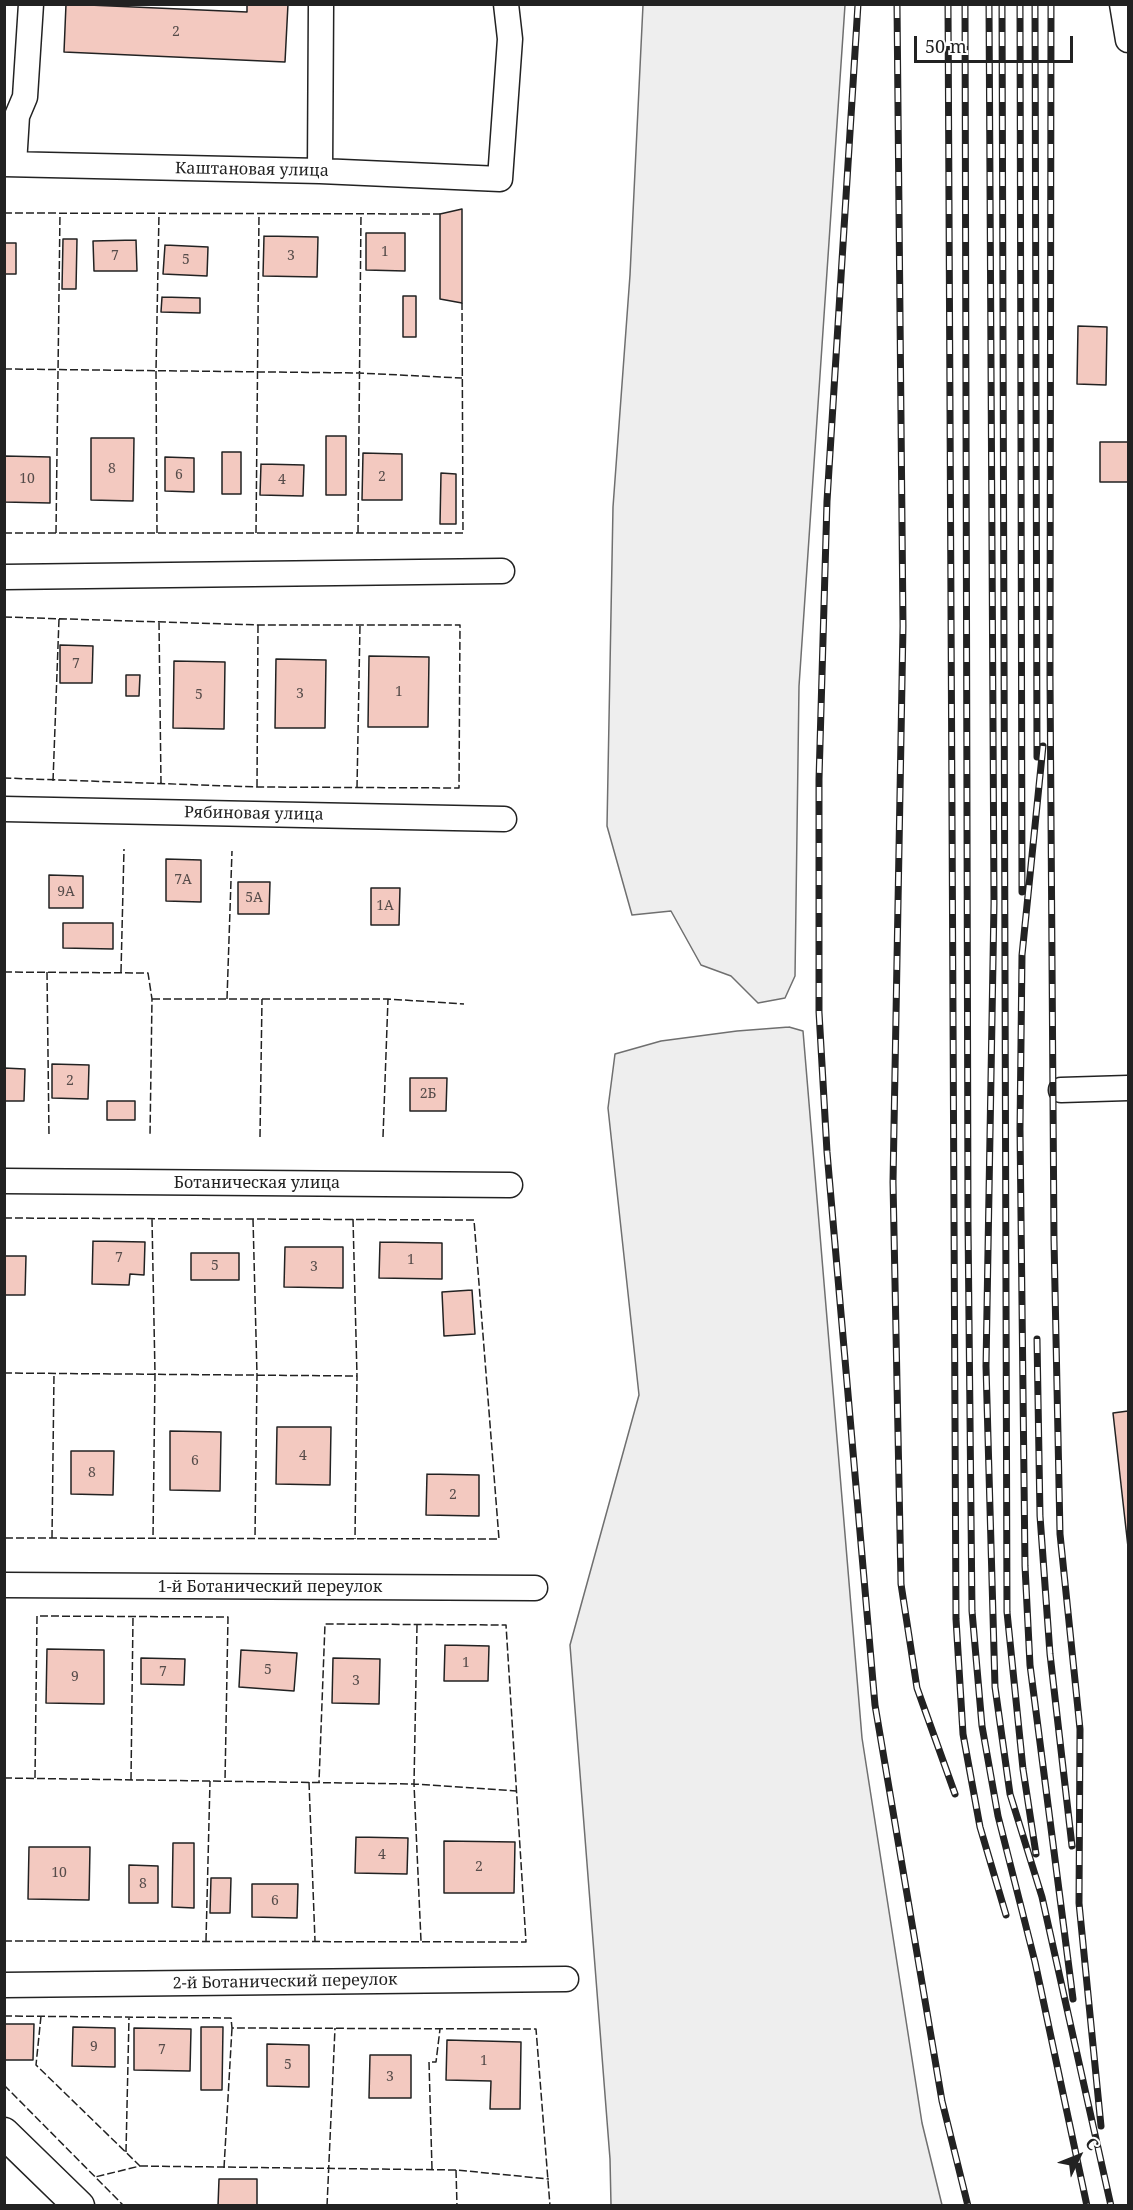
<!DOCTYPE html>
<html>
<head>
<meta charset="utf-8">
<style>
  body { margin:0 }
  #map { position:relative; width:1133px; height:2210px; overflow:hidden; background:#fff; font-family:"Noto Serif",serif }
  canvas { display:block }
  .frame { position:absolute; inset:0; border:6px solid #222; pointer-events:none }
  .north { position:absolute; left:1049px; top:2126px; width:60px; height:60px; -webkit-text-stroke:4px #fff; paint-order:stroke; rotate:47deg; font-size:16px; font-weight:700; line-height:24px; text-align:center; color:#222 }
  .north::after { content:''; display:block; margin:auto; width:21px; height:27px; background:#222; clip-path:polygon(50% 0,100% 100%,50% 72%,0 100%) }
  .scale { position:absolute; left:914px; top:36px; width:159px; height:27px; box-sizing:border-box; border:3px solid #222; border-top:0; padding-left:8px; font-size:18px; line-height:21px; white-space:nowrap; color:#222; -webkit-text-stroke:4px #fff; paint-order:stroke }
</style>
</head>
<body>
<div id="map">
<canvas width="1133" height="2210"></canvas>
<div class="frame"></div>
<div class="north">С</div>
<div class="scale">50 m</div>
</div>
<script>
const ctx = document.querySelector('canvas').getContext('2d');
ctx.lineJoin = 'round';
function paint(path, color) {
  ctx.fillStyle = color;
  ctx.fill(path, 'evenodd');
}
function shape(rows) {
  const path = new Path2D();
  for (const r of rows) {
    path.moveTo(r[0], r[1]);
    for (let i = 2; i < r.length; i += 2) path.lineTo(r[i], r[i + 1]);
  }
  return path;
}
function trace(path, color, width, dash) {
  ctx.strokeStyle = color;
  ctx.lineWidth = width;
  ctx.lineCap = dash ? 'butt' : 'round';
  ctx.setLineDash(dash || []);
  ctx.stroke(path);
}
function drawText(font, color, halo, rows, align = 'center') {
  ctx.font = font + ' "Noto Serif",serif';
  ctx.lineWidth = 4.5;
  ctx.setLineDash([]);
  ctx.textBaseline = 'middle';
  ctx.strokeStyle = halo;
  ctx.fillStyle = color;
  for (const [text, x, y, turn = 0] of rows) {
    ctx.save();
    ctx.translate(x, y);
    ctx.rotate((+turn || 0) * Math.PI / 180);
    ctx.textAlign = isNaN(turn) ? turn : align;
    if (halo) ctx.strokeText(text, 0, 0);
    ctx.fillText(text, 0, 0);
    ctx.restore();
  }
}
const green = shape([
  [643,5,845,5,799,686,795,976,785,998,758,1003,731,976,701,965,671,911,632,915,607,826,613,507,630,275,643,5],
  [789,1027,803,1031,862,1738,922,2123,942,2205,611,2205,610,2159,570,1645,639,1395,608,1108,615,1054,661,1041,737,1031,789,1027]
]);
paint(green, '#eee');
trace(green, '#6f6f6f', 1.5);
const building = shape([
  [66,4,247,12,247,4,288,4,285,62,64,52,66,4],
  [462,209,462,303,440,299,440,214,462,209],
  [366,233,405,233,405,271,366,270,366,233],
  [264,236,318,237,317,277,263,276,264,236],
  [63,239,77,239,76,289,62,289,63,239],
  [136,240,137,271,94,271,93,241,136,240],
  [4,243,16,243,16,274,4,274,4,243],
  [165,245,208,247,207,276,163,274,165,245],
  [403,296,416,296,416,337,403,337,403,296],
  [162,297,200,298,200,313,161,312,162,297],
  [1078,326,1107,327,1106,385,1077,384,1078,326],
  [326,436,346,436,346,495,326,495,326,436],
  [91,438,134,438,133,501,91,500,91,438],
  [1100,442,1128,442,1128,482,1100,482,1100,442],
  [222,452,241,452,241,494,222,494,222,452],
  [363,453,402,454,402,500,362,500,363,453],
  [4,456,50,457,50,503,4,502,4,456],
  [165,457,194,458,194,492,165,491,165,457],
  [261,464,304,465,303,496,260,495,261,464],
  [441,473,456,474,456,524,440,524,441,473],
  [60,645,93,646,92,683,60,683,60,645],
  [369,656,429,657,428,727,368,727,369,656],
  [276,659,326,660,325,728,275,728,276,659],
  [174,661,225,662,224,729,173,728,174,661],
  [126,675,140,675,139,696,126,696,126,675],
  [166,859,201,860,201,902,166,901,166,859],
  [49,875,83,876,83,908,49,908,49,875],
  [238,882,270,882,269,914,238,914,238,882],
  [371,888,400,888,399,925,371,925,371,888],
  [63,923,113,923,113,949,63,948,63,923],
  [52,1064,89,1065,88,1099,52,1098,52,1064],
  [4,1068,25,1069,24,1101,4,1101,4,1068],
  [410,1078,447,1078,446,1111,410,1111,410,1078],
  [107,1101,135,1101,135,1120,107,1120,107,1101],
  [93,1241,145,1242,144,1275,130,1274,129,1285,92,1284,93,1241],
  [380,1242,442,1243,442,1279,379,1278,380,1242],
  [285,1247,343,1247,343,1288,284,1287,285,1247],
  [191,1253,239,1253,239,1280,191,1280,191,1253],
  [4,1256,26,1256,25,1295,4,1295,4,1256],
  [472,1290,475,1334,444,1336,442,1292,472,1290],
  [1128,1411,1128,1547,1113,1413,1128,1411],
  [277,1427,331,1427,330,1485,276,1484,277,1427],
  [170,1431,221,1432,220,1491,170,1490,170,1431],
  [71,1451,114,1451,113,1495,71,1494,71,1451],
  [427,1474,479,1475,479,1516,426,1515,427,1474],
  [445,1645,489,1646,488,1681,444,1681,445,1645],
  [47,1649,104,1650,104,1704,46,1703,47,1649],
  [241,1650,297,1653,294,1691,239,1687,241,1650],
  [141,1658,185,1659,184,1685,141,1684,141,1658],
  [333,1658,380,1659,379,1704,332,1703,333,1658],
  [356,1837,408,1838,407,1874,355,1873,356,1837],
  [444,1841,515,1842,514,1893,444,1893,444,1841],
  [173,1843,194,1843,194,1908,172,1907,173,1843],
  [29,1847,90,1847,89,1900,28,1899,29,1847],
  [129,1865,158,1866,158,1903,129,1903,129,1865],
  [211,1878,231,1878,230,1913,210,1913,211,1878],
  [252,1884,298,1884,297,1918,252,1917,252,1884],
  [4,2024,34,2024,33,2060,4,2060,4,2024],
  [73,2027,115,2028,115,2067,72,2066,73,2027],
  [201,2027,223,2027,222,2090,201,2090,201,2027],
  [134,2028,191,2029,190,2071,134,2070,134,2028],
  [447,2040,521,2042,520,2109,490,2109,491,2081,446,2080,447,2040],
  [267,2044,309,2045,309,2087,267,2086,267,2044],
  [370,2055,411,2055,411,2098,369,2098,370,2055],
  [219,2179,257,2179,257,2206,218,2206,219,2179]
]);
paint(building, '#f3c9c0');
trace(building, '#222', 1.5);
const minor = shape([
  [1122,4,1128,40],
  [4,164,320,171,500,179,510,39,506,4],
  [14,164,17,116,25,97,31,4],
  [320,171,321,4],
  [4,577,502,571],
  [4,809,504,819],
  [1061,1090,1128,1088],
  [4,1181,510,1185],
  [4,1585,535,1588],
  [4,1985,566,1979]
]);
const major = shape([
  [4,2133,79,2206]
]);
trace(minor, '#222', 27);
trace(major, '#222', 33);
trace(minor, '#fff', 24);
trace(major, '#fff', 30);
const rail = shape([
  [858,4,827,501,819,779,819,1012,827,1152,875,1705,942,2101,968,2206],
  [897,4,903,626,893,1182,901,1584,917,1688,955,1794],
  [948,4,956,1619,963,1734,980,1827,1006,1915],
  [965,4,968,1223,972,1611,982,1726,998,1816,1035,1962,1087,2206],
  [989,4,994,903,986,1366,995,1687,1010,1794,1042,1897,1111,2206],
  [1002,4,1007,1612,1023,1769,1036,1854],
  [1020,4,1022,892],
  [1035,4,1037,757],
  [1051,4,1050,676,1054,1240,1060,1534,1080,1729,1079,1903,1101,2126],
  [1043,746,1022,955,1020,1129,1025,1566,1030,1665,1073,1999],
  [1037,1339,1040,1516,1050,1654,1072,1846]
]);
trace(rail, '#222', 7);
trace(rail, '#fff', 4.5, [14]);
trace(shape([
  [4,213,440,214],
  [4,369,358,373,462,378],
  [4,533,463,533,462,303],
  [56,533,60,213],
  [157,533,156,371,159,213],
  [256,533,259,213],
  [358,533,361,214],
  [4,617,258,625,460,625,459,788,257,787,4,778],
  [159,622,161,784],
  [53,781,59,619],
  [257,787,258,625],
  [357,788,360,625],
  [4,972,148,973,152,999,150,1136],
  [47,972,49,1136],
  [121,972,124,849],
  [152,999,388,999,464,1004],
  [227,999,232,851],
  [260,1137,262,999],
  [383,1137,388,999],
  [4,1218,474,1220,499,1539,4,1538],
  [152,1219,155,1374,153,1538],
  [253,1219,257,1375,255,1538],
  [353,1219,357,1376,355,1539],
  [4,1373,357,1376],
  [52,1538,54,1374],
  [417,1625,414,1784,421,1941],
  [4,1778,414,1784,516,1791],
  [35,1778,37,1616,228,1617,225,1781],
  [131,1780,133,1617],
  [309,1782,315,1941],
  [4,1941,526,1942,506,1625,325,1624,319,1782],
  [206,1941,210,1781],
  [4,2016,231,2018,232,2028,536,2029,550,2206],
  [41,2016,36,2065,140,2166,95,2177],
  [4,2085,124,2206],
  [126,2152,129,2017],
  [140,2166,456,2170,549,2179],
  [224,2168,232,2028],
  [432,2169,429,2062,436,2062,440,2029],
  [456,2170,457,2206],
  [327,2206,335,2028]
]), '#222', 1.5, [8, 3]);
drawText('14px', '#564c4a', null, [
  ["2",176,32],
  ["1",385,252],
  ["7",115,256],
  ["3",291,256],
  ["5",186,260],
  ["8",112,469],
  ["6",179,475],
  ["2",382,477],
  ["10",27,479],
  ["4",282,480],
  ["7",76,664],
  ["1",399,692],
  ["3",300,694],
  ["5",199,695],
  ["7А",183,880],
  ["9А",66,892],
  ["5А",254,898],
  ["1А",385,906],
  ["2",70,1081],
  ["2Б",428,1094],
  ["7",119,1258],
  ["1",411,1260],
  ["5",215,1266],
  ["3",314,1267],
  ["4",303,1456],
  ["6",195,1461],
  ["8",92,1473],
  ["2",453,1495],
  ["1",466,1663],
  ["5",268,1670],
  ["7",163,1672],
  ["9",75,1677],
  ["3",356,1681],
  ["4",382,1855],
  ["2",479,1867],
  ["10",59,1873],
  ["8",143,1884],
  ["6",275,1901],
  ["9",94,2047],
  ["7",162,2050],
  ["1",484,2061],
  ["5",288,2065],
  ["3",390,2077]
]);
drawText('16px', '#222', '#fff', [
  ["Каштановая улица",252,170,1],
  ["Рябиновая улица",254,814,1],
  ["Ботаническая улица",257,1183],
  ["1-й Ботанический переулок",270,1587],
  ["2-й Ботанический переулок",285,1982,-1]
]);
</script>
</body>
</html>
